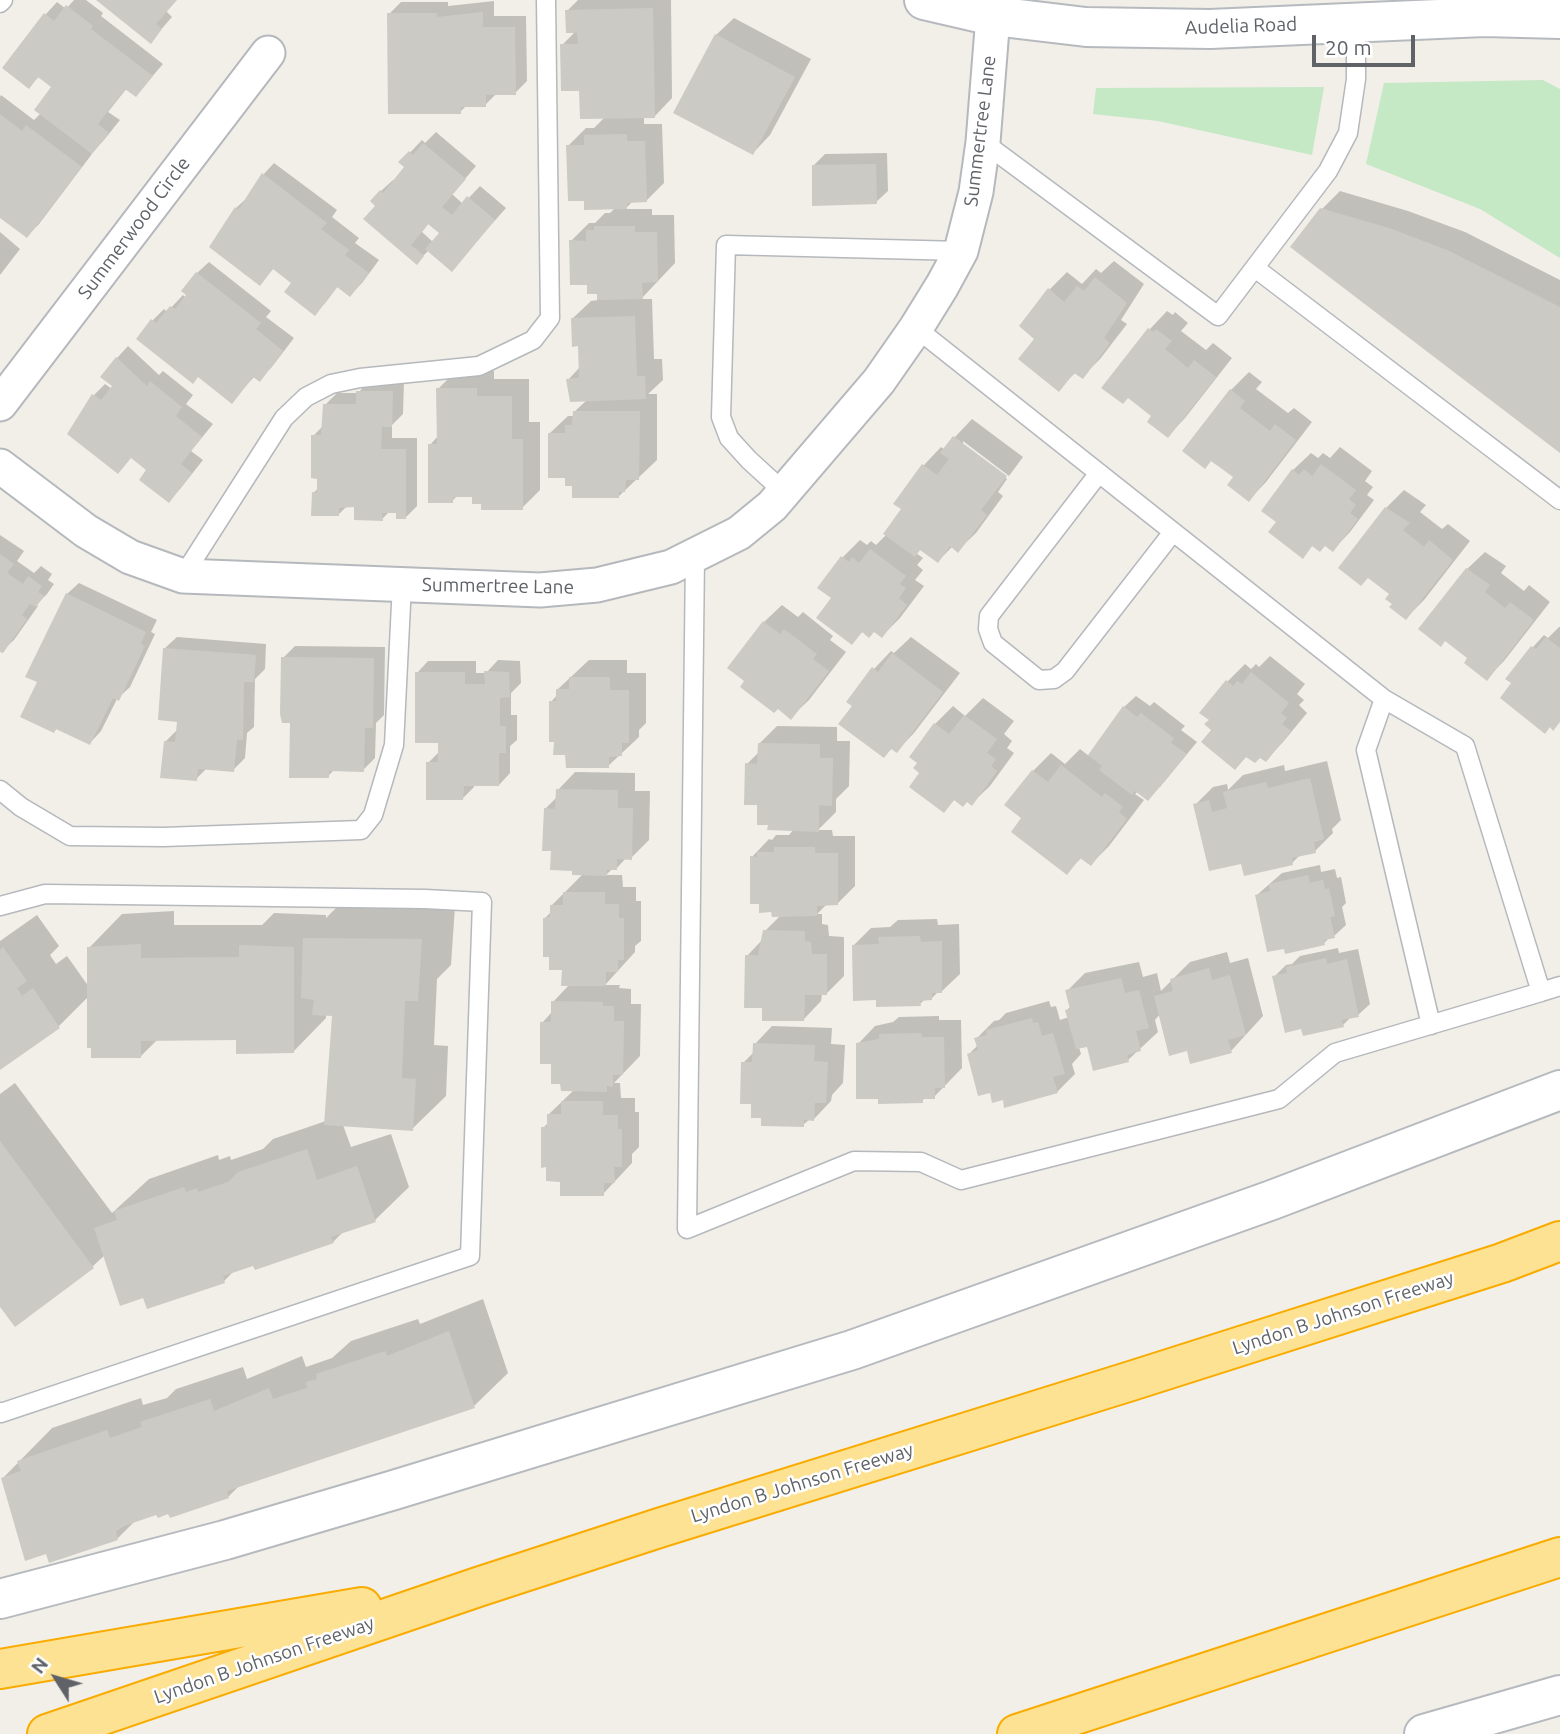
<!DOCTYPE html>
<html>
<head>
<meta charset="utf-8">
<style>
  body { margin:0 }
  #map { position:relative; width:1560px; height:1734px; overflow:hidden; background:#f1efe8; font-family:Ubuntu,sans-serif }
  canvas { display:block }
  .north { position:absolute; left:21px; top:1643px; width:70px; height:70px; -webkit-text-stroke:5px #fff; paint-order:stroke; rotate:307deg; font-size:19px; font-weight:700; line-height:28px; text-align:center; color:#5f6368 }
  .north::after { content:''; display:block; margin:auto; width:24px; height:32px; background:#5f6368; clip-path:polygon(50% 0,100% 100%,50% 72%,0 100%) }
  .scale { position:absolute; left:1312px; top:35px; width:103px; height:32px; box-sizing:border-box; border:4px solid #5f6368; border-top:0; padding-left:9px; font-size:21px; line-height:24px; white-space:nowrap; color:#5f6368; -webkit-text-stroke:5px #fff; paint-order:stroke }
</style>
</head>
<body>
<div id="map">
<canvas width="1560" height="1734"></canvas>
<div class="north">N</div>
<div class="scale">20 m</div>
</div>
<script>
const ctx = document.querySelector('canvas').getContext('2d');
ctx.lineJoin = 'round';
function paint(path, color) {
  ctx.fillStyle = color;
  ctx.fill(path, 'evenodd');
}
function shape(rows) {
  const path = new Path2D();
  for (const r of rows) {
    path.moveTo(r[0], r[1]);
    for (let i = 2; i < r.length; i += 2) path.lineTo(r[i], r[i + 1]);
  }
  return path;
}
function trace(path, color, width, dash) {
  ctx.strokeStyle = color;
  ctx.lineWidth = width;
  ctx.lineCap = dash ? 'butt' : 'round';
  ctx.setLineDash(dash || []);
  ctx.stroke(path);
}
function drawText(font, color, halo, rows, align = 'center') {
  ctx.font = font + ' Ubuntu,sans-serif';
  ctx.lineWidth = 5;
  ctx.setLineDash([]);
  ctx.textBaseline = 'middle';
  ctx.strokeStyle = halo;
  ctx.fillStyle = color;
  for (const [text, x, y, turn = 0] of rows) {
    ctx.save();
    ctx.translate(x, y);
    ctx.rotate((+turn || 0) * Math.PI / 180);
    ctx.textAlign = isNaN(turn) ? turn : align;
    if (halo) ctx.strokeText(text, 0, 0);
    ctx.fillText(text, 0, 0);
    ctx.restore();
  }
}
paint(shape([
  [1543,80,1560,89,1560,258,1480,209,1366,164,1384,83],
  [1324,87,1312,155,1158,121,1093,114,1096,88]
]), '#c5e8c5');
paint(shape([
  [74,0,86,0,103,13,101,16,163,64,136,95,127,88,108,112,120,120,104,140,91,154,92,154,39,224,27,236,0,215,0,97,1,95,34,120,41,113,54,86,40,76,29,86,4,68,46,14,57,2,66,9],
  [99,0,176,0,166,11,172,17,151,41],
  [578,0,671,0,672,98,655,116,644,116,644,124,662,124,664,183,646,201,633,201,625,209,652,209,652,215,674,215,675,263,641,299,652,299,654,359,662,359,663,380,648,394,657,394,657,460,619,496,574,485,566,476,550,433,568,416,574,416,574,412,587,400,568,380,580,367,580,345,573,318,591,301,598,300,599,292,589,283,571,241,589,223,595,223,605,213,610,213,616,207,585,199,568,146,586,128,594,128,605,117,581,89,562,45,576,31,567,11],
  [494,1,494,16,526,16,527,81,515,93,497,93,485,105,467,105,460,112,389,14,401,2,448,2,448,6],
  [734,18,811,59,770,135,753,153,716,35],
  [436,132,476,166,452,194,463,204,480,186,506,208,452,269,429,250,417,262,377,206,381,191,393,180,395,181,407,167,401,162,422,140,425,143],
  [429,223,441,233,433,242,422,232],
  [887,153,888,191,876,202,813,166,825,154],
  [274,163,337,210,332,217,359,238,355,243,379,260,362,283,350,295,338,286,326,302,315,313,294,282,274,268,259,284,236,208,248,197,263,175],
  [1340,191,1408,211,1465,232,1560,280,1560,451,1322,209],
  [0,232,20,249,0,275],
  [1114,261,1144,284,1121,320,1127,324,1100,359,1082,377,1076,372,1059,389,1037,338,1049,290,1067,272,1082,284,1096,269,1101,273],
  [209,262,271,311,266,317,294,338,271,368,259,379,255,376,232,401,152,321,164,309,167,312,183,295,186,298,197,273],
  [1167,311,1173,315,1175,312,1188,323,1181,331,1206,350,1213,343,1232,358,1185,418,1168,436,1153,416,1128,396,1104,388,1150,329],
  [128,346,159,375,163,371,193,395,186,404,213,424,191,451,203,460,180,489,168,501,149,470,94,395,105,384,112,389,117,358],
  [456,371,494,371,494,379,529,379,529,422,540,422,540,490,522,508,483,502,474,495,458,495,452,501,430,445,438,436,438,389],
  [1249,372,1262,382,1256,389,1288,413,1294,408,1312,422,1266,482,1249,500,1235,477,1212,460,1231,390],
  [370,380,404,380,403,414,392,425,392,438,417,438,417,506,405,518,398,512,389,512,382,519,356,506,347,506,338,515,313,493,319,488,313,436,324,425,325,405,337,393,358,393],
  [972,419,1023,457,1009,476,963,441,963,445,1007,479,998,492,1003,496,976,533,958,550,953,546,938,561,921,548,916,553,923,558,917,565,923,570,915,580,924,586,900,618,882,636,874,630,863,631,852,643,833,598,843,557,860,540,867,545,871,541,876,545,887,534,903,509,895,503,924,465,941,447,945,450,955,437],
  [1340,447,1372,471,1365,481,1373,487,1367,495,1374,500,1350,532,1333,550,1325,544,1313,545,1302,556,1278,521,1293,470,1311,453,1318,458,1323,453,1330,458],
  [1404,490,1426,505,1420,512,1442,529,1448,524,1470,541,1424,600,1406,618,1394,603,1391,594,1386,508],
  [0,535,24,551,17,561,34,573,41,566,52,574,48,580,54,584,47,594,36,605,38,606,14,640,2,651,0,650],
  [1485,552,1506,566,1501,573,1524,591,1529,585,1550,602,1504,661,1487,678,1469,658,1446,639,1467,569],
  [79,583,157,620,151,632,155,634,130,687,117,699,101,731,90,743,58,728,54,731,39,681,67,594],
  [782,605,798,617,803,612,833,636,830,640,846,652,809,700,791,717,764,622],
  [1559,627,1560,627,1560,722,1507,678,1533,647,1544,635,1548,638],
  [177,637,266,644,265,669,255,679,254,727,247,733,245,758,233,770,207,768,196,779,165,742,178,729,178,720,165,648],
  [911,637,960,673,914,733,897,751,892,748,884,756,854,706,874,669,891,651,894,653],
  [295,646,385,647,384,715,376,723,375,758,363,770,335,769,328,776,292,721,283,658],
  [1270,656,1305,684,1297,694,1304,700,1299,705,1307,713,1283,742,1266,760,1260,756,1248,755,1235,768,1213,730,1211,719,1227,682,1245,664,1251,669,1256,664,1259,667],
  [498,660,520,661,521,683,511,693,511,715,517,715,517,740,510,746,510,773,499,785,474,785,474,787,463,798,428,763,440,751,440,742,417,673,428,661,476,661,476,673,486,673],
  [589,660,627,660,627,673,646,673,646,723,639,730,639,737,608,766,567,754,551,702,557,695,558,689],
  [1136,696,1150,706,1154,702,1185,726,1181,730,1197,742,1160,787,1138,791,1135,794,1144,800,1109,846,1091,864,1082,857,1067,873,1024,818,1007,805,1033,771,1051,753,1065,764,1080,749,1089,756,1124,707],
  [983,698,1014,721,1004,734,1012,741,1007,748,1014,753,990,786,972,803,968,800,955,799,944,811,922,772,935,724,953,706,965,716],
  [777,726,837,727,837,741,850,741,849,786,836,799,836,812,818,830,832,830,833,836,855,836,855,886,837,904,827,904,817,914,822,914,822,924,828,925,829,936,844,937,844,976,826,994,822,994,821,1001,804,1019,764,1006,747,956,763,939,765,931,781,915,752,857,769,839,772,840,776,835,789,835,794,829,770,824,759,803,747,764,759,752,759,744],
  [1327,761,1341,820,1332,829,1333,833,1315,851,1301,854,1292,863,1242,862,1195,805,1213,787,1227,784,1228,790,1243,775,1284,765,1285,771],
  [575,772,635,773,635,791,650,791,649,840,631,858,626,858,616,869,612,869,606,875,622,875,623,887,636,887,636,901,641,901,641,941,635,946,635,952,605,985,620,985,619,988,631,989,631,1004,641,1004,640,1056,614,1083,620,1083,621,1098,635,1098,635,1112,639,1112,639,1147,632,1154,632,1163,603,1194,562,1180,543,1128,548,1123,548,1115,574,1090,553,1062,542,1023,552,1012,553,1002,570,984,545,918,552,911,552,905,583,874,553,849,545,809,557,797,558,790],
  [1320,865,1321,872,1335,869,1337,878,1341,877,1346,903,1342,907,1346,925,1334,936,1330,937,1324,943,1257,895,1282,873],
  [338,906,455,906,451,965,437,979,434,1045,448,1046,446,1096,412,1129,343,1125,351,1147,391,1134,409,1187,375,1220,345,1230,333,1242,236,1269,224,1281,144,1296,105,1255,93,1266,15,1325,0,1304,0,1094,15,1083,112,1213,149,1179,218,1155,219,1160,230,1156,231,1160,263,1149,273,1139,326,1121,334,1014,326,1014,326,1018,293,1052,237,1039,158,1039,141,1056,88,997,59,1026,0,1068,0,941,37,915,59,946,50,955,56,964,67,956,89,987,89,948,122,914,174,911,174,925,262,925,274,913,326,915,326,918],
  [937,919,938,925,959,924,960,974,942,991,939,991,931,999,925,999,920,1004,877,998,853,946,871,928,890,927,898,920],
  [1338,948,1339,953,1358,949,1370,1004,1358,1015,1351,1017,1343,1025,1274,977,1286,965,1292,964,1300,956],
  [1227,952,1230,963,1248,958,1263,1016,1231,1051,1188,1049,1160,1014,1155,1020,1158,1032,1128,1060,1088,1045,1079,1047,1081,1054,1072,1064,1075,1074,1057,1092,1004,1098,991,1090,968,1055,978,1045,976,1039,994,1021,999,1020,1006,1013,1049,1001,1051,1007,1056,1006,1060,1020,1069,1017,1067,1010,1071,1006,1067,991,1085,973,1139,962,1143,977,1157,973,1161,991,1190,962],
  [939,1016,939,1020,961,1020,962,1068,934,1097,926,1097,922,1101,858,1044,875,1026,893,1022,899,1017],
  [772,1026,832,1028,831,1044,845,1045,843,1083,832,1095,831,1101,814,1119,810,1119,803,1125,763,1117,753,1102,743,1063,754,1052,755,1044],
  [483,1299,508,1373,474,1406,241,1484,229,1496,171,1515,170,1512,157,1513,135,1521,118,1538,3,1478,52,1428,141,1398,143,1405,167,1398,176,1389,243,1367,247,1379,302,1356,306,1367,332,1358,351,1341,418,1319,420,1324]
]), '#0003');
paint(shape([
  [96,0,177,0,156,24,162,29,151,44],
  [66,5,93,26,91,29,153,76,136,97,125,89,98,124,109,133,92,154,34,110,51,87,38,77,29,89,2,68,44,13,54,21],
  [653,8,655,118,580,119,579,91,561,91,560,44,578,44,577,33,566,33,565,10],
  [483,12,483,27,515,27,516,95,486,95,486,107,461,107,461,114,388,114,387,13,437,13,437,17],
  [715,34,795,77,753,155,673,113],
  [0,114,22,131,26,125,82,167,27,238,0,218],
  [627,134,627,141,645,141,647,202,627,203,627,209,584,210,584,201,568,201,566,145,584,145,584,135],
  [423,143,466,179,442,207,452,215,467,196,495,220,452,272,425,249,439,233,428,224,411,245,424,256,417,265,363,219,375,206,370,201,380,190,383,193,404,167,398,162,409,151,413,155],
  [876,164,877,204,812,206,812,165],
  [262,173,327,223,321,229,349,250,345,255,369,273,350,297,337,287,315,316,284,292,291,283,273,269,260,286,209,247,235,207,238,210],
  [1320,208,1389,228,1447,250,1560,307,1560,453,1290,247],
  [594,226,635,226,635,232,657,232,658,282,642,283,643,299,597,300,597,294,587,294,587,285,570,285,569,240,586,241,586,230,594,230],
  [196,272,261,323,256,329,283,351,260,382,253,377,232,404,198,377,193,384,136,339,151,319,156,323,170,306,175,309,186,295,181,291],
  [1095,277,1127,303,1104,338,1110,343,1083,379,1074,373,1059,392,1018,359,1034,339,1019,326,1048,288,1064,302,1077,286,1084,291],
  [635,316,637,376,645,376,646,399,570,402,566,379,579,378,578,346,572,347,571,318],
  [1148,328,1154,332,1156,329,1172,341,1165,349,1188,368,1194,360,1216,377,1168,438,1147,422,1151,416,1128,398,1123,404,1101,388],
  [116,357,147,386,150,381,182,407,176,416,202,437,181,464,192,473,169,503,139,480,146,470,131,458,118,474,67,434,92,394,101,400,112,386,100,377],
  [436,388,477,388,477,396,512,396,512,439,523,439,523,510,481,510,481,504,472,504,472,497,453,497,453,503,428,503,428,444,437,444],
  [1230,389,1245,401,1240,408,1270,431,1275,424,1296,440,1249,502,1227,485,1233,477,1211,461,1205,469,1182,451],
  [356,391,393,391,392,427,382,427,381,449,406,449,406,519,396,519,396,513,382,513,383,521,354,520,354,507,339,508,339,516,311,516,312,492,317,493,317,479,311,478,311,435,321,435,323,404,356,404],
  [573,411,640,411,639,480,626,480,625,492,619,492,619,498,572,498,572,486,565,486,565,478,548,478,548,433,565,433,565,425,572,425],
  [953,436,1007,476,981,510,987,515,958,553,950,546,938,563,920,550,915,557,883,534,901,509,893,504,922,464,937,475,949,459,940,453],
  [1321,464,1356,490,1349,499,1356,505,1350,513,1358,519,1333,552,1325,546,1320,552,1312,546,1303,559,1268,532,1276,522,1261,511,1292,469,1299,475,1304,469,1312,476],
  [1385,507,1410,523,1403,530,1424,547,1429,540,1453,560,1406,620,1389,607,1392,604,1385,599,1389,594,1368,578,1361,586,1338,568],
  [870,549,906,576,900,584,906,588,899,598,907,605,882,638,874,632,869,638,862,632,852,645,816,618,831,598,817,588,841,556,849,562,852,557,859,563],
  [0,554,14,564,7,573,23,584,28,576,42,586,38,592,44,596,36,607,30,604,22,615,27,619,3,653,0,652],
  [1466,568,1490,585,1485,592,1505,608,1510,602,1534,620,1487,681,1464,663,1467,658,1445,641,1441,647,1418,629],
  [66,593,146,632,141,644,145,646,119,701,113,698,90,745,56,729,54,733,20,717,37,682,25,677],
  [763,621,780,634,784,629,817,654,813,659,829,671,791,720,778,709,774,713,740,687,744,681,727,668],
  [1546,637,1560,648,1560,722,1553,731,1550,727,1545,734,1500,698,1511,683,1505,679,1531,646,1536,649],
  [163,648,256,655,254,682,244,682,243,740,237,740,234,772,198,769,197,781,160,778,164,741,175,742,177,722,158,720],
  [892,653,943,692,897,753,891,749,884,758,838,724,852,706,846,702,872,667,878,672],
  [281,657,374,658,373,728,365,728,364,772,329,771,329,778,289,778,290,723,282,723,280,714],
  [484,671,509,672,510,697,500,698,500,726,506,726,506,753,499,753,499,786,464,786,463,800,426,800,426,762,438,762,438,743,415,743,415,672,465,672,465,684,485,684],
  [1251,672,1289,703,1281,713,1287,718,1282,724,1291,731,1266,762,1260,758,1255,763,1246,757,1235,770,1201,742,1211,730,1204,724,1209,720,1199,713,1226,680,1233,686,1237,681,1242,684],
  [569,677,610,677,610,690,629,690,629,743,622,743,622,756,609,757,609,768,566,768,565,755,553,755,554,742,549,742,549,701,556,701,556,689,569,689],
  [1123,706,1137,717,1141,713,1174,738,1171,743,1187,754,1148,801,1135,791,1132,795,1099,770,1102,766,1088,755],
  [964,715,997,739,987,753,996,759,991,766,997,771,972,806,967,802,963,807,954,800,944,813,909,787,919,773,913,768,917,763,909,757,934,723,949,734],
  [758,743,820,744,820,758,833,758,832,806,819,805,819,832,767,830,768,825,757,825,757,805,744,805,745,763,757,764],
  [1061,765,1102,797,1105,793,1123,807,1119,812,1127,819,1091,866,1080,858,1067,875,1011,832,1021,818,1004,805,1032,770,1048,782],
  [1310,778,1324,839,1314,842,1316,853,1292,858,1293,865,1244,876,1241,864,1209,871,1193,804,1209,800,1212,812,1227,808,1223,792,1266,782,1268,788],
  [556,789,618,790,618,808,633,808,632,860,617,859,617,870,607,870,607,876,572,875,572,871,550,870,551,851,542,851,544,808,555,809],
  [774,847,815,847,815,853,838,853,838,905,817,906,817,916,772,917,771,912,759,913,759,904,750,904,750,856,757,857,757,852,774,852],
  [1308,875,1310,883,1323,880,1325,889,1329,888,1335,916,1330,917,1335,938,1324,940,1325,945,1285,954,1284,949,1267,952,1255,895,1270,891,1269,884],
  [563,892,605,892,605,904,619,904,619,918,624,918,624,960,618,960,618,972,606,972,606,986,561,986,562,970,549,970,549,957,543,957,543,918,550,917,550,905,563,905],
  [763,930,805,931,805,941,811,942,812,954,827,954,827,995,805,995,804,1021,762,1021,762,1008,744,1008,745,955,758,955],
  [920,936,921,942,942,941,942,993,932,993,932,1000,920,1001,921,1006,876,1007,876,1000,853,1001,852,945,879,944,878,937],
  [303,938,422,939,418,1001,405,1001,402,1078,416,1079,413,1131,324,1125,332,1016,312,1015,314,1000,301,998],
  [141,944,141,958,239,957,239,945,294,947,294,1053,236,1054,236,1040,141,1041,141,1058,91,1058,91,1048,87,1048,87,947],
  [3,947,27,981,17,988,22,996,33,988,60,1028,0,1070,0,950],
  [1326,958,1327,964,1347,959,1359,1017,1342,1020,1344,1027,1303,1036,1301,1029,1285,1033,1272,976,1287,973,1286,967],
  [1209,968,1212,980,1230,975,1246,1035,1228,1040,1232,1053,1190,1064,1187,1051,1169,1056,1154,996,1173,991,1170,979],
  [1121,978,1125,993,1139,990,1149,1028,1136,1031,1141,1051,1127,1055,1129,1062,1093,1071,1087,1047,1076,1049,1065,1010,1070,1009,1065,990],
  [551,1001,603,1002,603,1006,614,1006,614,1021,624,1021,623,1075,613,1075,613,1087,607,1086,607,1092,561,1091,560,1084,551,1084,551,1064,540,1064,540,1022,551,1022],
  [1032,1018,1033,1023,1038,1022,1042,1036,1053,1033,1065,1074,1053,1077,1058,1093,1004,1108,1003,1100,992,1103,990,1093,978,1096,967,1054,978,1050,974,1038,987,1035,986,1030],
  [921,1033,922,1037,944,1037,945,1088,935,1088,935,1099,923,1099,923,1103,878,1104,878,1099,856,1099,856,1043,879,1039,879,1034],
  [753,1043,815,1045,814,1061,828,1062,826,1103,815,1103,814,1121,804,1120,804,1127,761,1126,761,1118,751,1118,751,1104,740,1104,741,1062,752,1062],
  [561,1101,603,1101,603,1115,618,1115,618,1129,622,1129,622,1167,614,1167,615,1183,604,1183,604,1196,560,1196,560,1182,546,1181,546,1167,541,1168,541,1127,547,1127,547,1114,561,1114],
  [0,1141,94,1268,15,1327,0,1307],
  [307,1149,317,1180,357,1166,376,1222,331,1237,334,1243,255,1270,253,1266,223,1276,225,1283,147,1309,143,1298,120,1306,94,1228,117,1220,114,1211,184,1187,186,1192,197,1188,198,1192,228,1182,238,1172],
  [449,1331,475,1408,227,1491,229,1498,170,1518,168,1514,158,1518,156,1515,124,1526,116,1531,118,1540,49,1563,46,1554,25,1561,1,1478,21,1471,17,1461,107,1430,110,1438,142,1427,140,1422,210,1399,214,1411,269,1388,273,1399,307,1388,306,1382,317,1379,316,1374,385,1351,387,1356]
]), '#cccac5');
const lane = shape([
  [0,3,3,0],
  [983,142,1218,316,1328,171,1348,133,1356,79,1356,22],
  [1255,268,1560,500],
  [916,328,1384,699,1366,750,1431,1025],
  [1099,473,989,616,988,629,993,643,1039,680,1054,679,1065,671,1173,532],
  [784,492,749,460,729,438,721,417,726,245,961,251],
  [695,556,687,1229,854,1161,921,1162,961,1180,1279,1099,1335,1053,1541,992,1465,746,1384,699],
  [183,576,284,418,306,397,331,384,360,378,479,366,533,340,550,318,546,0],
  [0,790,21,807,70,836,164,837,361,830,373,815,394,745,402,584],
  [0,906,45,894,425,899,482,902,470,1256,1,1413,0,1412],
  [1541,992,1560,986]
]);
const street = shape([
  [0,404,268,53],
  [0,466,86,531,130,557,183,576,540,590,597,585,671,567,739,533,772,506,879,381,916,328,942,286,961,251,976,192,983,142,993,16,992,0]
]);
const secondary = shape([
  [924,0,993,16,1086,27,1210,29,1484,17,1560,19],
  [0,1599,225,1540,394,1490,852,1350,1272,1200,1560,1090],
  [1424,1734,1560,1695]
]);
const highway = shape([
  [0,1669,362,1607],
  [47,1734,478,1587,659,1528,1131,1381,1502,1263,1560,1241],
  [1017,1734,1560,1557]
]);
trace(lane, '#b5b8bc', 21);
trace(street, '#b5b8bc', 37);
trace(secondary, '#b6babf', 42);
trace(highway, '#f9ab00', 42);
trace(lane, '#fff', 18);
trace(street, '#fff', 33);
trace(secondary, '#fff', 38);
trace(highway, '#fde293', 38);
drawText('19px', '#5f6368', '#fff', [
  ["Audelia Road",1241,26,-2],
  ["Summertree Lane",980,131,-83],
  ["Summerwood Circle",134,228,-53],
  ["Summertree Lane",498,586,1],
  ["Lyndon B Johnson Freeway",1343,1313,-18],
  ["Lyndon B Johnson Freeway",802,1483,-17],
  ["Lyndon B Johnson Freeway",264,1660,-19]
]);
</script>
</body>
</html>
